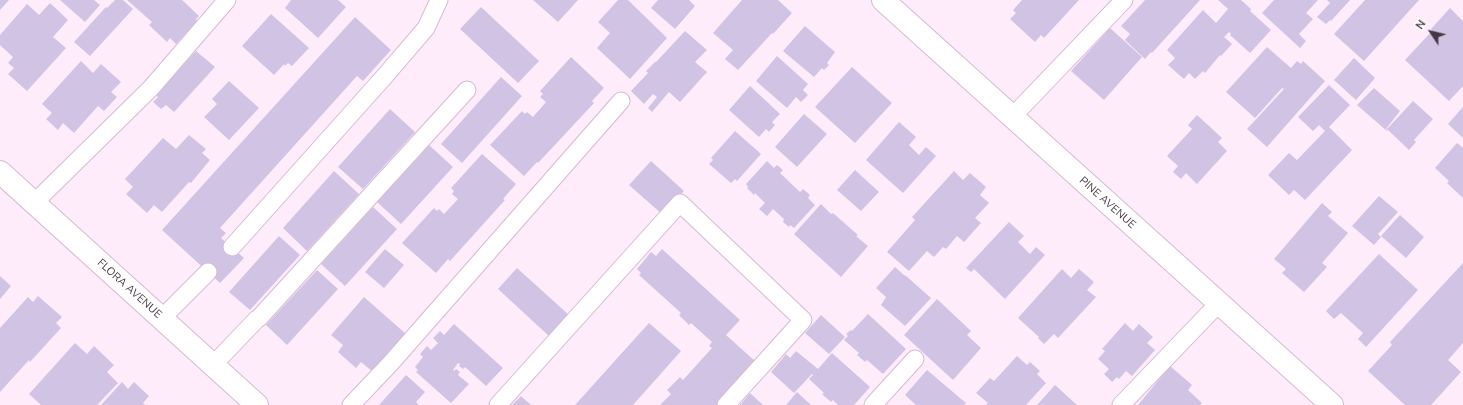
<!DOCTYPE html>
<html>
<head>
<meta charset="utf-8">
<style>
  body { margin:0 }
  #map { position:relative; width:1463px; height:405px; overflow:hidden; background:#feecfb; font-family:"Nunito Sans",sans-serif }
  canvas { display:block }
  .north { position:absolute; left:1411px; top:12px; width:40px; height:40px; -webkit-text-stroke:3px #fff; paint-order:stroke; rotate:305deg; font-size:11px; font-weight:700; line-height:16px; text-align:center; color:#453843 }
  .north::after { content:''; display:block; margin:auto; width:14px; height:18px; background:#453843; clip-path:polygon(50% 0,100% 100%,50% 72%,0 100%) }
</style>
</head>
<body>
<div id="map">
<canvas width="1463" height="405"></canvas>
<div class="north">N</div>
</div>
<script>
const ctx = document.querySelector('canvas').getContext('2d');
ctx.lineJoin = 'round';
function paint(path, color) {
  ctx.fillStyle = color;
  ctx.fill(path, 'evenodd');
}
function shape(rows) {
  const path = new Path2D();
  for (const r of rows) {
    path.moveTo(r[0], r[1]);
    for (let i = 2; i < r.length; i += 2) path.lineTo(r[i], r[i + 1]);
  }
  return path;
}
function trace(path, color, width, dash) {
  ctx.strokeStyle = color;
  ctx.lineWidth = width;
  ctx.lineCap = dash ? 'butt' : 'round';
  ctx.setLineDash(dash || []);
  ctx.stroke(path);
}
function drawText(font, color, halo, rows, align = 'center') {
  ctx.font = font + ' "Nunito Sans",sans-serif';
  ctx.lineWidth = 3.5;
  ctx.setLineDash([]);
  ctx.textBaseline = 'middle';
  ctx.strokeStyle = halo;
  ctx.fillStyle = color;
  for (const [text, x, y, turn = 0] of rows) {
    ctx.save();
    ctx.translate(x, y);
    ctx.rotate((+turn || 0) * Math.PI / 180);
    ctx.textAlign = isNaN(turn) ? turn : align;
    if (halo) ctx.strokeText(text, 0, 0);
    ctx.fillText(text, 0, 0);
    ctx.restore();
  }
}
paint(shape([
  [0,0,9,0,0,10],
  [60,0,94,0,100,5,85,22],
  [115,0,123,0,133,9,90,56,74,42,106,7,107,8],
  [127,0,182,0,199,16,196,19,197,21,176,44,170,38,167,42,149,25,152,22],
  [291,0,338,0,346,7,318,38,285,8],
  [533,0,578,0,558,22],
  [618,0,628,0,667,38,630,79,597,48,610,33,598,22],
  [658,0,689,0,695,6,675,29,651,8],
  [742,0,778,0,792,13,773,34,772,33,738,70,725,59,733,50,713,33],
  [1022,0,1079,0,1044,38,1041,35,1035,42,1010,19,1016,13,1013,10],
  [1145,0,1200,0,1152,53,1151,52,1145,59,1125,40,1130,34,1121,26],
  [1218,0,1241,0,1251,9,1250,11,1271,30,1250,53,1230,35,1231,34,1229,32,1224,37,1232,44,1221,56,1220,55,1205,73,1203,71,1195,79,1189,73,1184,79,1168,65,1175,58,1167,50,1203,10,1216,23,1228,9],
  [1274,0,1318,0,1306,13,1313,19,1299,34,1306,41,1300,48,1262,13],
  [1327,0,1350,0,1331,21,1330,20,1326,24,1317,17,1330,3],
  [1365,0,1419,0,1364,61,1334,34],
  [50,3,68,20,53,37,66,48,27,91,8,74,14,68,8,63,13,57,0,45,0,35,27,4,39,15],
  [481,7,539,61,518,83,460,29],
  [1450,8,1463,21,1463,86,1449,101,1405,60,1432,31,1431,29],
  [271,14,309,48,292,66,288,63,285,66,284,64,274,75,242,46],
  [355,17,391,50,363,81,357,76,220,228,226,233,221,238,244,258,220,283,162,230],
  [805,26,835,52,827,63,829,65,824,70,822,68,814,77,783,51],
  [1110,28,1142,57,1104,100,1071,71],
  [685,31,707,50,695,62,707,72,680,102,669,92,652,112,648,108,657,97,653,94,644,104,631,91,648,73,646,71,655,62,656,62],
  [1267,47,1291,68,1297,61,1301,64,1303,61,1325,81,1267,147,1247,129,1284,89,1282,88,1255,118,1226,92],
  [196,51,215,67,174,112,166,105,161,109,153,102,158,97,156,95],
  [777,56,808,84,803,90,808,95,801,102,796,97,787,108,756,81],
  [571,57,604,88,592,101,594,103,538,163,537,162,524,176,490,145,522,111,525,114,527,112,533,117,546,102,540,97,543,94,540,91],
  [1354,58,1375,78,1356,100,1334,80],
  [81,61,93,73,101,64,121,82,111,92,117,97,104,111,98,106,74,133,63,123,58,130,46,119,52,113,42,104],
  [852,67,892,103,855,143,815,107],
  [501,77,522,96,462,163,441,144],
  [229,81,259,108,229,140,204,117,217,104,212,99],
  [1329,85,1350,105,1329,127,1352,150,1305,200,1294,190,1289,195,1268,175,1289,153,1297,160,1325,131,1319,125,1313,131,1298,117],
  [750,86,780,114,772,122,775,125,769,132,766,129,759,137,729,110],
  [1374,88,1400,111,1386,129,1388,130,1387,131,1357,105],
  [1413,101,1433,119,1414,140,1416,142,1409,150,1387,129],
  [1463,107,1463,138,1448,124],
  [390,109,415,132,363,189,338,167],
  [804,114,827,134,797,167,775,147],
  [1197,115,1222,138,1218,142,1227,151,1197,184,1186,173,1181,179,1173,172,1178,166,1167,156,1192,129,1188,125],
  [899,122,916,137,909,145,919,155,926,147,936,156,903,193,866,160],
  [735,131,761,154,737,181,735,179,731,183,709,164,713,160,711,158],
  [189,135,206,149,202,153,210,160,191,183,189,182,162,212,154,205,147,213,126,194,133,187,125,179,163,138,176,149],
  [1457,143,1463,148,1463,198,1447,183,1449,181,1435,168],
  [429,145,453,167,401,224,377,202],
  [482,154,516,184,503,199,505,200,450,261,448,259,436,273,402,243,434,208,437,211,439,209,444,214,458,199,452,194,454,191,451,188],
  [651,161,684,191,663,215,629,185],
  [767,161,774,168,777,165,783,170,780,173,800,192,803,189,810,195,808,198,815,205,794,228,790,225,789,227,783,222,784,219,773,209,767,216,759,209,765,203,755,193,754,195,747,188,748,187,746,184],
  [855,170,879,192,861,211,837,190],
  [334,171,359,194,307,251,283,228],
  [954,171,963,180,970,173,986,187,980,195,989,203,975,218,981,223,964,242,957,236,946,249,943,247,934,257,927,251,909,271,887,252,915,220,912,217],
  [1379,196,1398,212,1378,234,1381,237,1374,245,1352,226],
  [1322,203,1332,212,1328,216,1348,233,1322,263,1327,267,1304,292,1282,273,1286,269,1274,259],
  [821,204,831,214,833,213,858,235,856,236,868,246,841,277,794,234],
  [373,207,397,229,345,286,321,264],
  [1400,215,1424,237,1406,258,1381,236],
  [1009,222,1024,236,1018,242,1030,254,1036,247,1045,255,1005,299,974,269,971,272,966,268],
  [279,236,300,255,250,310,229,292],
  [385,249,404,265,384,288,365,272],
  [662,249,740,320,726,335,755,361,716,405,660,405,671,394,667,390,680,377,683,380,712,348,709,346,712,342,691,323,689,325,679,315,681,313,639,275,641,273,637,269,651,252,656,256],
  [1379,254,1418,290,1366,347,1358,339,1363,333,1341,313,1334,319,1326,311],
  [1463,263,1463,343,1448,360,1461,372,1431,405,1405,405,1368,371,1392,345,1390,342],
  [895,267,905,276,905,275,931,298,905,326,881,305,886,297,876,288],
  [517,268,569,315,549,336,498,289],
  [1062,269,1071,278,1079,269,1094,282,1087,290,1096,297,1058,338,1054,334,1044,344,1038,338,1039,337,1018,318],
  [317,270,338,289,287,345,266,325],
  [0,276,11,286,0,299],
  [38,296,62,317,56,323,61,328,30,362,29,360,0,392,0,328,28,297,33,302],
  [364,297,406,334,373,372,361,362,356,368,338,352,343,345,331,335],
  [937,299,971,331,967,335,981,348,953,380,904,335],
  [868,314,906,349,883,374,867,360,865,362,857,355,859,353,844,340,848,336,846,334,851,330,852,331],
  [821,315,845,337,829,354,805,333],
  [649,323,681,351,633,405,575,405],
  [1125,323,1133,331,1139,324,1153,337,1147,343,1155,350,1132,376,1126,371,1119,379,1117,377,1112,382,1104,374,1109,369,1098,359,1105,351,1102,349],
  [454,324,503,368,486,386,465,367,463,369,459,366,460,364,458,363,453,370,454,371,456,369,460,372,458,375,469,384,451,403,416,372,418,370,415,367,423,357,420,354,427,346,431,350,438,343,433,338,440,331,444,335],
  [75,343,87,354,94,346,114,365,107,372,118,383,97,405,41,405,29,394],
  [796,351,818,369,832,353,870,387,854,405,838,405,833,400,831,402,822,394,824,393,809,379,813,375,812,374,794,393,771,372,786,354,790,358],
  [1017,356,1027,365,1030,362,1040,371,1037,374,1046,383,1026,405,986,405,988,403,976,393,990,378,994,381],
  [1170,366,1192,385,1188,390,1202,403,1200,405,1138,405],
  [927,370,966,403,964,405,916,405,905,395],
  [406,375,425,392,416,402,419,405,379,405],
  [122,382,128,389,134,382,149,396,143,403,145,405,101,405],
  [1055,385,1077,405,1037,405],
  [797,392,811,405,786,405],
  [750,393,763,405,740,405],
  [521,396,531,405,512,405]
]), '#d1c3e4');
const lane = shape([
  [1012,117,1124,0],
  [34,203,151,88,227,0],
  [232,247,384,77,426,28,439,0],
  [259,318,467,90],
  [161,319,208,272],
  [213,365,257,319],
  [351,405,390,364,621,101],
  [498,405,680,203,803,320,726,405],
  [873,405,915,359],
  [1121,405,1219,303]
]);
const street = shape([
  [883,0,1332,405],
  [0,172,257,405]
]);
trace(lane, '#d7b9d3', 19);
trace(street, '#d7b9d3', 24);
trace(lane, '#fff', 17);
trace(street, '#fff', 22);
drawText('11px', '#453843', '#fff', [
  ["PINE AVENUE",1107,203,42],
  ["FLORA AVENUE",129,289,42]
]);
</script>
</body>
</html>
